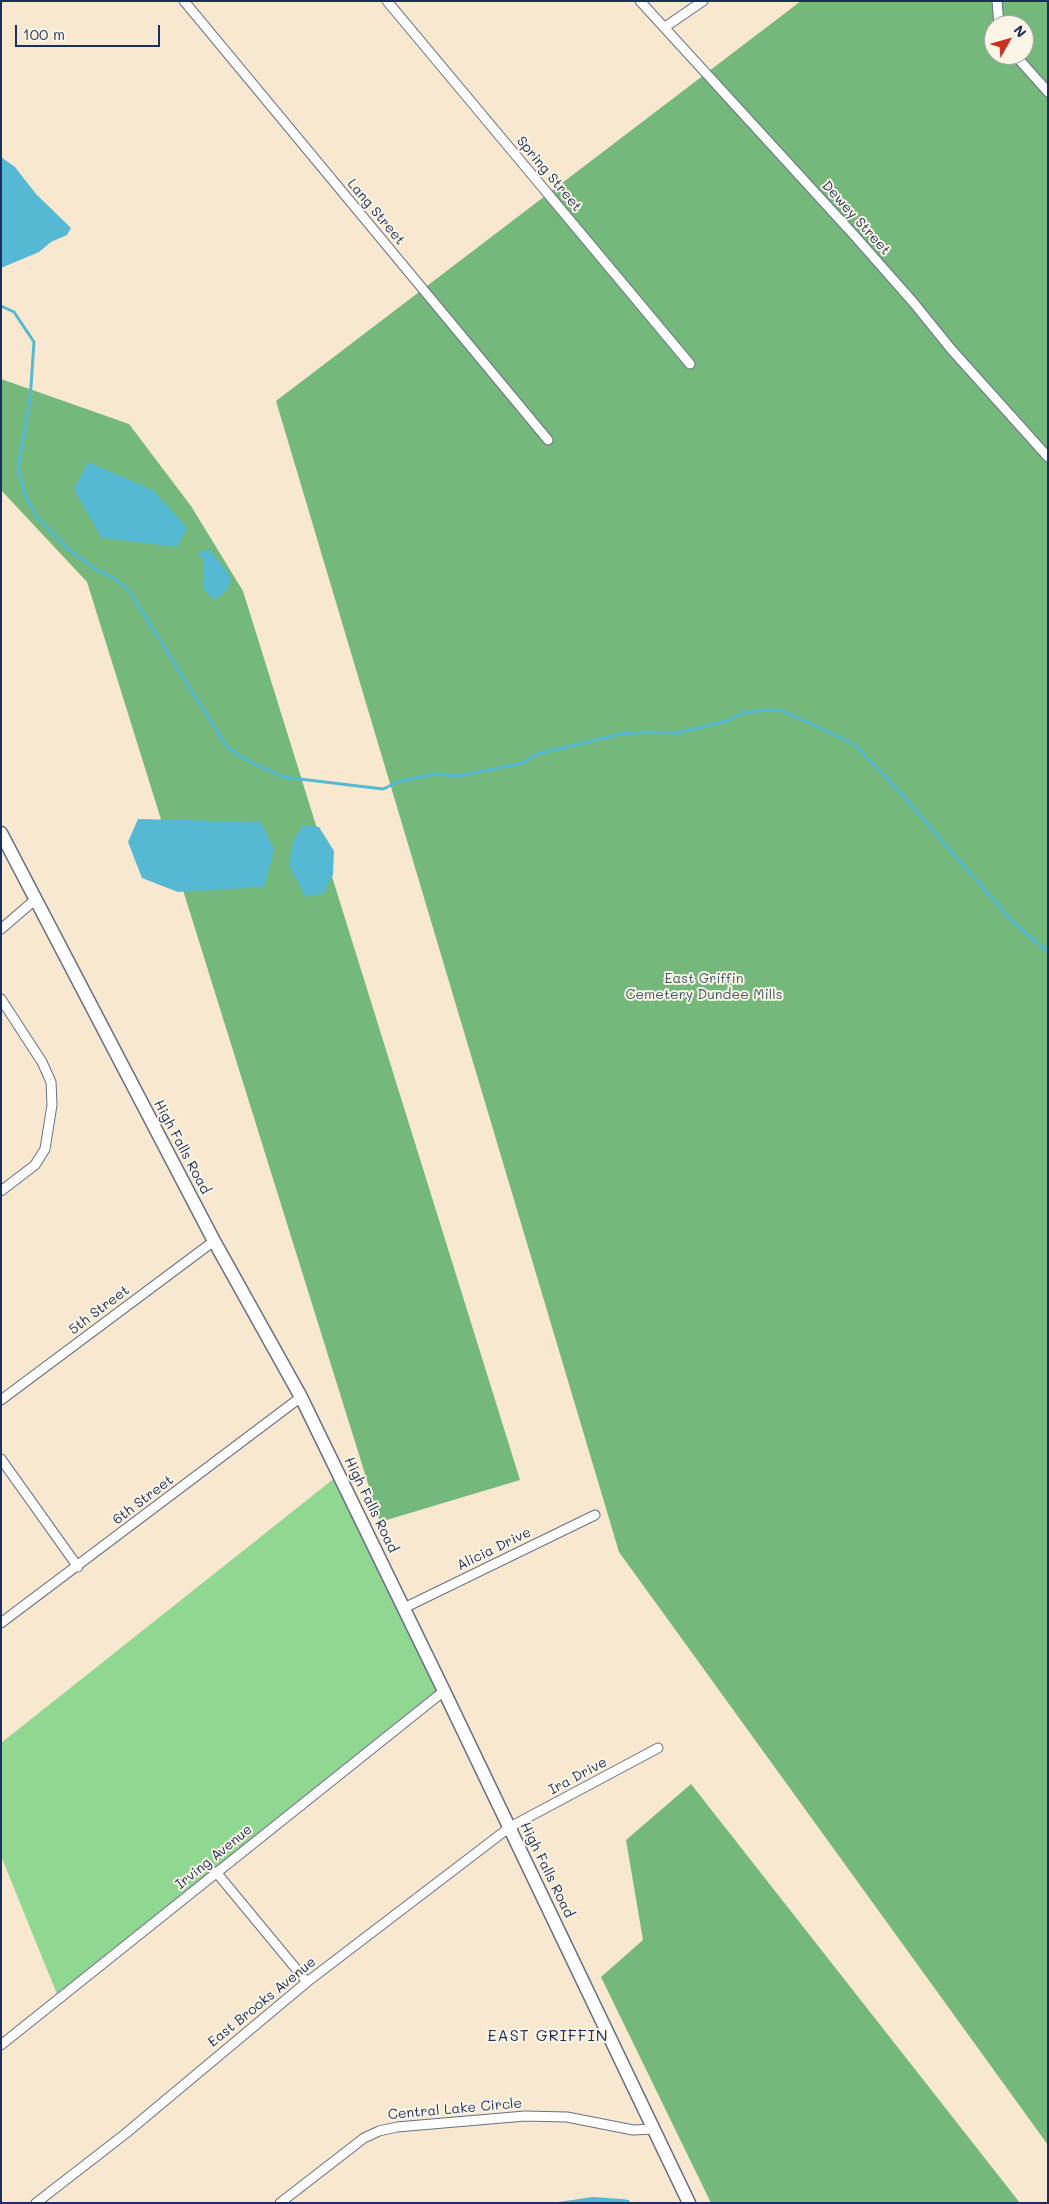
<!DOCTYPE html>
<html>
<head>
<meta charset="utf-8">
<style>
  body { margin:0 }
  #map { position:relative; width:1049px; height:2204px; overflow:hidden; background:#f8e8d0; font-family:Mali,sans-serif }
  canvas { display:block }
  .frame { position:absolute; inset:0; border:2px solid #1b2f5e; pointer-events:none }
  .north { position:absolute; left:984px; top:15px; width:50px; height:50px; box-sizing:border-box; background:#fcf5e5; border:1px solid #a2a6af; border-radius:50%; rotate:52deg; font-size:14px; font-weight:700; line-height:20px; text-align:center; color:#1b2f5e }
  .north::after { content:''; display:block; margin:auto; width:18px; height:22px; background:#c8321e; clip-path:polygon(50% 0,100% 100%,50% 72%,0 100%) }
  .scale { position:absolute; left:15px; top:25px; width:145px; height:22px; box-sizing:border-box; border:2px solid #1b2f5e; border-top:0; padding-left:6px; font-size:15px; line-height:18px; white-space:nowrap; color:#1b2f5e; -webkit-text-stroke:4px #fcf5e5; paint-order:stroke }
</style>
</head>
<body>
<div id="map">
<canvas width="1049" height="2204"></canvas>
<div class="frame"></div>
<div class="north">N</div>
<div class="scale">100 m</div>
</div>
<script>
const ctx = document.querySelector('canvas').getContext('2d');
ctx.lineJoin = 'round';
function paint(path, color) {
  ctx.fillStyle = color;
  ctx.fill(path, 'evenodd');
}
function shape(rows) {
  const path = new Path2D();
  for (const r of rows) {
    path.moveTo(r[0], r[1]);
    for (let i = 2; i < r.length; i += 2) path.lineTo(r[i], r[i + 1]);
  }
  return path;
}
function trace(path, color, width, dash) {
  ctx.strokeStyle = color;
  ctx.lineWidth = width;
  ctx.lineCap = dash ? 'butt' : 'round';
  ctx.setLineDash(dash || []);
  ctx.stroke(path);
}
function drawText(font, color, halo, rows, align = 'center') {
  ctx.font = font + ' Mali,sans-serif';
  ctx.lineWidth = 4;
  ctx.setLineDash([]);
  ctx.textBaseline = 'middle';
  ctx.strokeStyle = halo;
  ctx.fillStyle = color;
  for (const [text, x, y, turn = 0] of rows) {
    ctx.save();
    ctx.translate(x, y);
    ctx.rotate((+turn || 0) * Math.PI / 180);
    ctx.textAlign = isNaN(turn) ? turn : align;
    if (halo) ctx.strokeText(text, 0, 0);
    ctx.fillText(text, 0, 0);
    ctx.restore();
  }
}
paint(shape([
  [336,1477,441,1691,59,1999,1,1856,1,1743]
]), '#90d792');
paint(shape([
  [801,1,1048,1,1048,2145,619,1552,276,401],
  [994,25,1024,25,1024,55,994,55],
  [1,379,129,424,191,506,243,591,520,1480,380,1522,87,582,1,490],
  [691,1784,1020,2203,711,2203,601,1977,643,1940,626,1840]
]), '#74b87c');
paint(shape([
  [1,157,15,167,36,194,71,228,67,235,51,242,39,252,1,268],
  [88,462,153,490,187,528,177,547,102,538,74,490],
  [210,550,229,574,231,581,226,591,214,600,203,588,204,562,202,557,198,554,201,551],
  [138,819,261,822,274,850,264,887,178,892,142,878,128,842],
  [303,825,319,827,334,851,333,875,323,894,306,897,289,866,293,841],
  [593,2197,622,2199,629,2200,630,2203,551,2203]
]), '#55b9d3');
trace(shape([
  [1,306,14,312,34,342,30,400,18,468,25,495,37,517,68,549,97,570,116,579,129,591,227,747,244,759,283,777,383,789,400,781,435,774,458,776,523,763,534,755,620,734,644,732,677,733,727,721,742,713,765,710,783,711,854,744,888,779,1014,923,1048,952]
]), '#55b9d3', 3);
const street = shape([
  [184,1,548,440],
  [387,1,690,364],
  [640,1,853,234,913,302,951,349,1048,457],
  [997,1,999,25],
  [665,27,703,1],
  [1015,55,1048,92],
  [1,929,36,899],
  [1,999,42,1062,51,1082,52,1105,45,1149,35,1165,1,1191],
  [1,1400,214,1241],
  [1,1459,78,1567],
  [404,1608,595,1515],
  [1,1623,301,1397],
  [216,1872,307,1982],
  [1,2045,444,1691],
  [36,2203,125,2134,307,1982,510,1827,658,1748],
  [280,2203,364,2138,379,2131,397,2127,525,2116,567,2117,633,2130,654,2129]
]);
const secondary = shape([
  [1,833,214,1241,301,1397,444,1691,689,2203]
]);
trace(street, '#687086', 11);
trace(secondary, '#687086', 15);
trace(street, '#fff', 9);
trace(secondary, '#fff', 12);
drawText('14px', '#1b2f5e', '#fcf5e5', [
  ["Spring Street",549,174,50],
  ["Lang Street",376,212,50],
  ["Dewey Street",856,218,48],
  ["High Falls Road",182,1147,62],
  ["5th Street",99,1310,-37],
  ["6th Street",143,1500,-37],
  ["High Falls Road",371,1505,64],
  ["Alicia Drive",494,1549,-26],
  ["Ira Drive",578,1776,-28],
  ["Irving Avenue",214,1857,-39],
  ["High Falls Road",547,1870,64],
  ["East Brooks Avenue",262,2002,-39],
  ["Central Lake Circle",455,2109,-5]
]);
drawText('14px', '#38596b', '#fcf5e5', [
  ["East Griffin",704,979],
  ["Cemetery Dundee Mills",704,995]
]);
ctx.letterSpacing = '1px';
drawText('16px', '#1b2f5e', '#fcf5e5', [
  ["EAST GRIFFIN",548,2036]
]);
ctx.letterSpacing = '0px';
</script>
</body>
</html>
